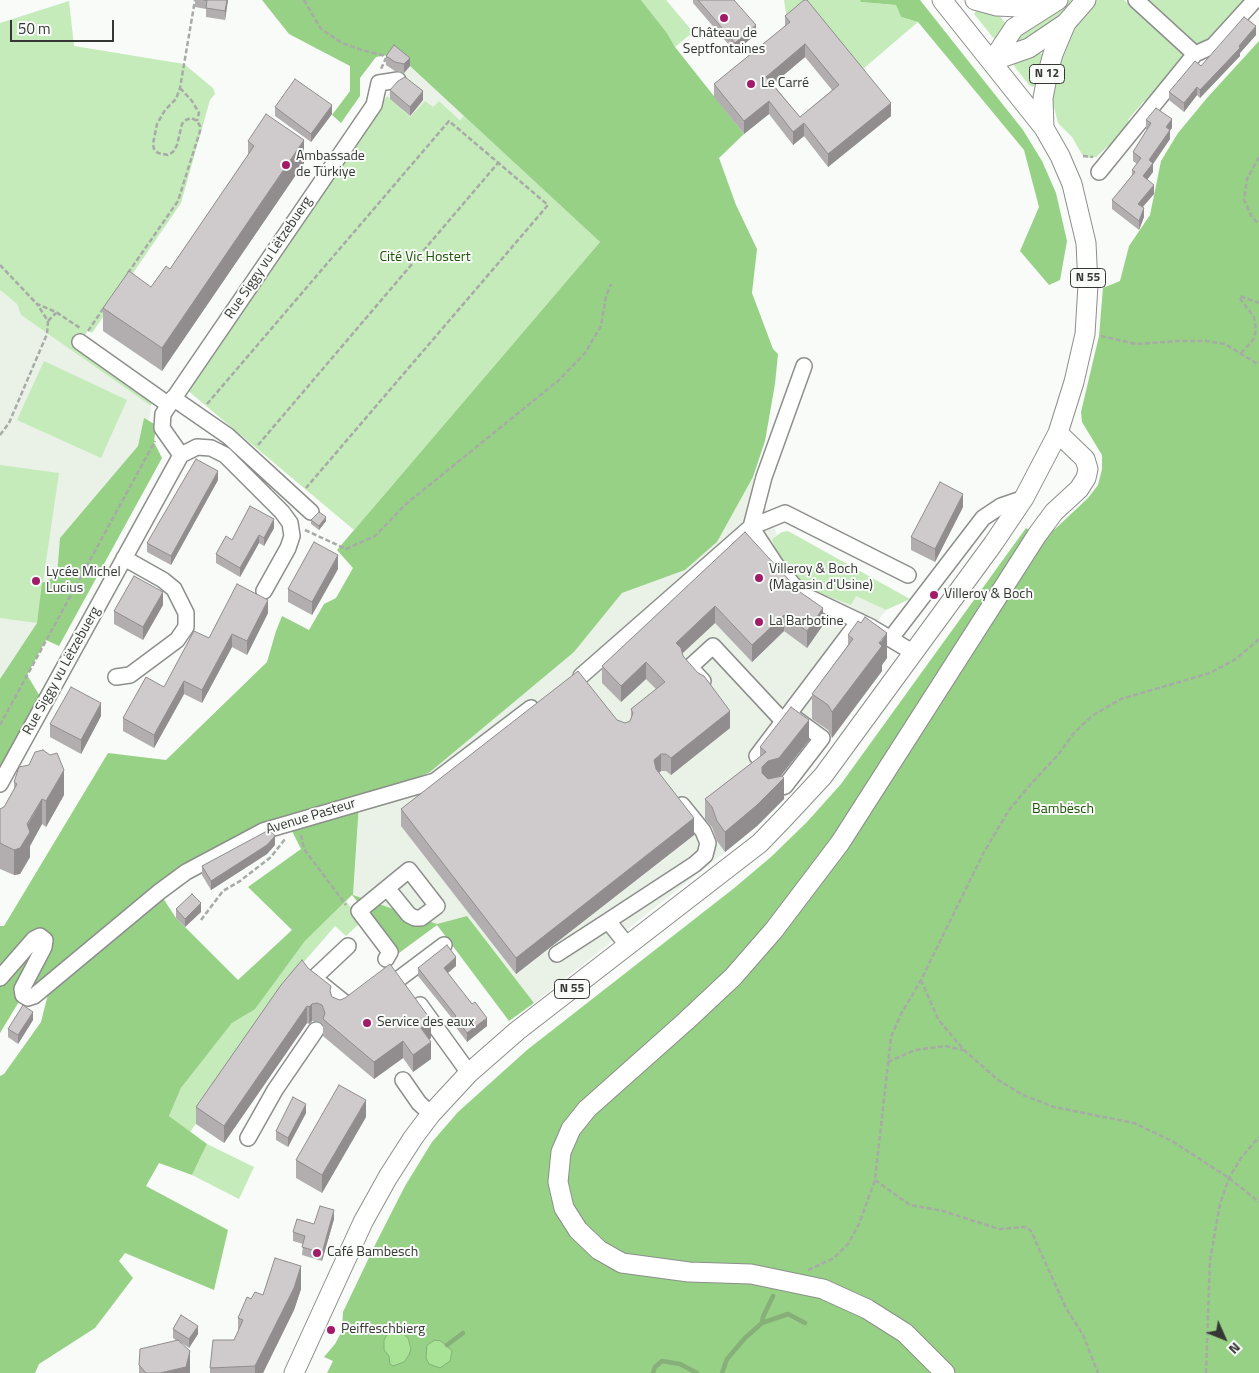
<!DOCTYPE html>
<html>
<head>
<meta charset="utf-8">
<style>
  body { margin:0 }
  #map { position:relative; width:1259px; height:1373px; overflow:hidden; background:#f8fbf8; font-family:"Titillium Web",sans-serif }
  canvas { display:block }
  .north { position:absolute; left:1199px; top:1313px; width:50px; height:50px; -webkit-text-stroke:4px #f8fbf8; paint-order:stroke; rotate:134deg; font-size:14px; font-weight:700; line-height:20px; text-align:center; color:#363735 }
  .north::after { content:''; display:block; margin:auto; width:18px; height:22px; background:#363735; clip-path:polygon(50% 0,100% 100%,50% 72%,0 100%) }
  .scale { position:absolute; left:10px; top:20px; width:104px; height:22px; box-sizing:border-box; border:2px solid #363735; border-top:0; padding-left:6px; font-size:15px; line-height:18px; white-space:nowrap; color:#363735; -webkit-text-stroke:4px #f8fbf8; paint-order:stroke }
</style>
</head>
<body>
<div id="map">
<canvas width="1259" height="1373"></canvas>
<div class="north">N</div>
<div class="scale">50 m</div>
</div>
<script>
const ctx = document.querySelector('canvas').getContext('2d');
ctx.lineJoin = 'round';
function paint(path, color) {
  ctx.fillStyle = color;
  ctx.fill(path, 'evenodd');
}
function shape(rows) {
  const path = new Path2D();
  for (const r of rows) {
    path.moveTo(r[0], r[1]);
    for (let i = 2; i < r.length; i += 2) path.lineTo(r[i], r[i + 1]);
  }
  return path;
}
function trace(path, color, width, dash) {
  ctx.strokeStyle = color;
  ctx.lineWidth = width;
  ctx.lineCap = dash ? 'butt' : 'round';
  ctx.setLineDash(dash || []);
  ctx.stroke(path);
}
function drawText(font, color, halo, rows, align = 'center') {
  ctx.font = font + ' "Titillium Web",sans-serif';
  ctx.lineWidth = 4;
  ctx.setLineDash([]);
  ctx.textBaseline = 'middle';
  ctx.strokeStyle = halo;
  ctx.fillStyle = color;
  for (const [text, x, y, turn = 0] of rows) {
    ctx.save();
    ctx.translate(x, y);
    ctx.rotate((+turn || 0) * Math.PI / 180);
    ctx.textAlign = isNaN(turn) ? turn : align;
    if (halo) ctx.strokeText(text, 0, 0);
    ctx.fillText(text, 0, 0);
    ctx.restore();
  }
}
paint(shape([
  [394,54,410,66,464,116,461,120,439,101,433,108,410,117,387,96,401,75,386,65],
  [0,290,17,304,21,315,151,406,146,448,0,714],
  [753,477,777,535,772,539,851,605,856,596,886,610,864,639,888,657,879,669,882,671,808,770,784,799,757,826,725,852,534,1003,467,916,437,924,353,895,359,803,574,652,622,593,685,570,717,542]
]), '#eaf2e7');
paint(shape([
  [641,0,666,0,693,32,675,47,667,33],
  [784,0,860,0,861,2,896,5,901,17,918,22,857,74,788,26],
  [1069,0,1076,0,1060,16,1021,43,1011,44,1021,30],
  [1096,0,1124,0,1185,55,1148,104,1144,101,1128,120,1131,124,1114,146,1108,146,1096,157,1090,158,1083,156,1072,137,1058,123,1052,99,1053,88,1060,58,1071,35,1087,10],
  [1144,0,1248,0,1209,42,1201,45,1194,44],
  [69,1,74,46,184,64,213,88,215,94,210,100,181,203,92,333,88,330,81,342,153,392,151,406,21,315,17,304,0,290,0,23],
  [976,11,997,13,1007,25,995,40,974,14],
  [1038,52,1044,55,1037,84,1033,87,1029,85,1014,66,1013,63],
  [387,96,410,117,425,101,433,107,439,101,460,120,464,116,600,242,354,530,186,389],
  [44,361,127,400,101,458,17,420],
  [0,465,59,473,37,623,0,618],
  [788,531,910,599,886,610,856,596,851,605,819,593,800,582,775,549,772,539,782,532],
  [346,901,361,922,346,936,335,926,296,971,282,1002,190,1132,169,1116,181,1088,232,1023,255,1008,305,941],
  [207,1144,254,1167,239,1199,192,1175]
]), '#c4ebb9');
paint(shape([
  [262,0,641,0,667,33,675,47,744,134,719,158,736,205,757,249,752,293,773,349,778,354,775,384,765,441,753,477,717,542,685,570,622,593,574,652,430,772,359,803,353,895,437,924,467,916,534,1003,509,1021,437,925,399,953,352,895,305,941,255,1009,232,1023,181,1088,169,1116,207,1144,192,1175,159,1163,146,1186,228,1230,214,1290,125,1253,119,1261,133,1278,95,1328,39,1364,35,1373,0,1373,0,1076,4,1074,41,1022,51,982,23,995,0,1033,0,926,4,926,108,753,166,760,267,662,276,631,282,616,309,630,324,604,336,598,353,568,337,550,600,242,410,66,394,54,376,57,360,78,360,96,341,123,332,115,350,91,350,66,289,34],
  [288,823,301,849,248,887,292,930,238,980,176,918,159,892],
  [860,0,920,0,1023,130,1042,161,1056,193,1067,241,1060,280,1049,285,1020,251,1039,207,1024,150,918,22,901,17,896,5,861,2],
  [1259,41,1259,1373,327,1373,333,1361,324,1357,335,1344,342,1331,343,1312,376,1243,405,1186,432,1142,458,1112,527,1050,733,889,771,857,807,822,841,784,1026,528,1037,535,1055,529,1088,498,1098,485,1102,469,1102,455,1082,422,1081,412,1099,336,1103,288,1120,281,1129,246,1150,215,1161,161,1178,133,1207,98],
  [401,1332,408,1338,411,1348,389,1360,389,1356],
  [144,418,156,425,154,442,162,458,59,646,46,640,27,675,41,698,0,772,0,679,37,623,42,583,57,576,60,538,138,446]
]), '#97d185');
const water = shape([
  [396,1330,401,1332,408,1338,411,1349,409,1355,404,1362,393,1366,390,1364,389,1356,384,1350,384,1340,388,1333,396,1330],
  [435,1340,441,1341,452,1351,450,1361,440,1368,429,1364,426,1358,427,1345,435,1340]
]);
paint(water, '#a8e396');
trace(water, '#86af79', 1);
trace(shape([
  [762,1323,763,1317,773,1296],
  [447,1345,463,1333],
  [653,1373,655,1367,662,1361,680,1364,697,1373],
  [722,1373,727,1359,745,1338,762,1323,788,1314,805,1323]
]), '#86af79', 4.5);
const minor = shape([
  [1136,0,1195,54],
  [1099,172,1195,54,1213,46,1255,0],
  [80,342,169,405],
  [173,398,228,436,311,512],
  [181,455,162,428,163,414,374,105,379,83,398,80],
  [908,575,785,513,751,527,776,565,795,587,804,595,869,626,914,653],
  [891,638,983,518,1001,506,1024,498],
  [581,676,751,527,764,477,804,366],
  [116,677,130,675,177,640,186,627,186,613,174,589,163,580,124,558],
  [703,681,690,667,713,646,783,721],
  [757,756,859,621],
  [0,784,181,455,197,447,211,448,225,455,282,512,290,523,292,536,288,548,264,591],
  [771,790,785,786,822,738,792,716],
  [628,946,608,921,695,864,705,855,708,843,703,831,682,805],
  [557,954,608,921],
  [386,959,390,952,359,911,387,888,409,870,437,906,421,918,415,918,409,915,387,888],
  [0,978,34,939,40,936,45,940,44,947,22,989,23,995,28,998,34,996,159,892,186,872,263,831,435,781,531,708],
  [400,978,444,945],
  [345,1003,314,978,348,946],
  [420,1005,469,1073],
  [403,1080,419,1103,431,1114],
  [248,1138,275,1090,316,1030]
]);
const major = shape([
  [975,0,997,6,1019,7,1049,4],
  [992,61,1029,48,1066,23,1086,0],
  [992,61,1014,28,1058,0],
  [1044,128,1043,98,1048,72,1053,54,1066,23],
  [294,1373,363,1222,388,1177,413,1138,431,1114,469,1073,517,1031,760,843,786,816,823,776,993,544,1024,498,1058,433,1074,382,1085,334,1088,285,1086,243,1072,184,1060,156,1044,128,942,0],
  [945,1373,905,1333,867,1309,823,1289,751,1274,689,1272,622,1263,599,1250,578,1230,564,1208,558,1182,561,1152,571,1129,587,1109,686,1021,733,977,774,930,840,843,1037,535,1054,512,1079,489,1086,478,1088,469,1085,459,1058,433]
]);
trace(minor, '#8c8f8b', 18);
trace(major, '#8c8f8b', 21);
trace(shape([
  [304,0,321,29,342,43,362,50,382,55,386,58,381,69],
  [702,38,714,28],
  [180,88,192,101,199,113,197,121],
  [1083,156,1093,157],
  [1259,157,1247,179,1244,200,1252,217,1259,224],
  [0,265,37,304,56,312,80,328],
  [128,273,178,201,200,131,200,126,197,121,191,118,186,120,182,124,177,145,173,152,168,155,158,153,154,149,153,144,157,124,165,110,176,99,180,88,195,0],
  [48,321,56,313],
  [88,331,105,306],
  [1101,336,1136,344,1180,341,1206,341,1225,344,1259,365],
  [1241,353,1253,340,1256,330,1254,317,1241,300,1240,296,1259,303],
  [207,404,449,121,548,205,306,488],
  [0,435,9,423,47,334,48,321,37,304],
  [258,445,498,163],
  [305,530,346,549,375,536,406,504,559,380,585,353,601,326,606,296,611,284],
  [0,725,155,441],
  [301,835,304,849,346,905],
  [201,920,223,891,240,881,271,857,285,839],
  [921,980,938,1019,964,1050,998,1080,1023,1095,1054,1107,1134,1123,1172,1141,1229,1178,1259,1202],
  [888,1062,915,1050,945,1046,963,1050],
  [875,1180,910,1205,943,1211,999,1229,1026,1227,1031,1231,1066,1308,1083,1335,1098,1373],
  [808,1270,834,1258,848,1244,859,1224,875,1180,891,1037,901,1014,921,980,984,852,1009,810,1030,785,1058,755,1074,733,1093,715,1121,699,1210,673,1236,659,1259,639],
  [1206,1373,1210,1260,1220,1204,1229,1178,1241,1158,1259,1137]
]), '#a8aaa7', 2.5, [5, 2.5]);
trace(minor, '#fff', 15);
trace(major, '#fff', 19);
paint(shape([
  [195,0,228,0,225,20,206,17,206,9,195,7],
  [693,0,734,0,756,34,735,52,693,3],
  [785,16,891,116,828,167,804,136,793,145,769,114,744,134,714,97,714,84,785,26],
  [805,57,832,90,800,117,773,84],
  [1256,35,1240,53,1240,56,1200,98,1197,95,1184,112,1169,100,1169,92,1201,66],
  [386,56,410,66,404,73,395,71,386,65],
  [390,90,423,100,410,116,390,99],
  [275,107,332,114,311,142,275,116],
  [1146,120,1172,128,1170,130,1170,139,1153,164,1153,172,1147,180,1154,194,1143,207,1144,217,1139,230,1112,209,1112,200,1132,175,1132,170,1137,164,1133,161,1133,152,1147,129,1146,129],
  [248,141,304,163,162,371,103,331,103,308,151,287,170,269,248,155],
  [218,480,171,565,147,552,147,543],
  [963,507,935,562,911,550,911,537],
  [311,520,326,521,319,530,311,524],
  [274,528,264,546,259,543,240,577,216,563,216,554,232,540],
  [745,532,823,625,807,648,784,631,752,662,715,623,682,654,683,656,730,728,671,775,666,771,661,771,659,773,694,835,516,974,401,826,401,809,617,720,625,723,630,721,631,718,631,709,656,689,646,679,621,702,602,683,602,666],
  [338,569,312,615,288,602,288,589],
  [163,605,143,640,114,624,114,611],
  [268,613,247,655,232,647,202,703,184,694,154,748,123,731,123,718,164,687,209,638],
  [848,635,887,658,882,665,882,671,832,738,828,730,812,719,812,694,848,645],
  [101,716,81,754,50,737,50,724],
  [809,740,780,777,784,799,757,826,725,852,717,841,712,827,705,819,705,799,760,757,760,747],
  [14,782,64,795,46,827,42,824,30,846,30,857,20,874,14,875,0,869,0,809,4,807,14,789],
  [275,845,267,854,211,890,202,875,202,866],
  [176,909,201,912,185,927,176,918],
  [456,966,448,973,487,1026,467,1042,455,1026,455,1022,418,976,418,968],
  [308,968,331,994,332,997,431,1038,429,1039,431,1059,413,1072,403,1058,374,1079,323,1036,323,1026,322,1023,317,1021,312,1021,309,1024,307,1023,224,1143,196,1124,196,1107],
  [33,1020,18,1044,8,1037,8,1029],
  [306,1113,288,1147,276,1140,276,1131],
  [366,1117,322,1193,296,1178,296,1160],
  [334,1219,322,1261,302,1255,303,1244,293,1241,293,1232,314,1224],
  [301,1289,294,1310,263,1373,210,1373,210,1368,234,1340,238,1332,238,1318,251,1299,263,1295],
  [173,1329,198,1334,189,1348,182,1343,190,1373,139,1373,139,1365,177,1341,173,1338]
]), '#b2aeaf');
paint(shape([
  [227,0,228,0,225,20,225,11],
  [756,25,756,34,735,52,735,43],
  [1256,26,1256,35,1240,53,1240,56,1200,98,1200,90],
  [805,44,805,57,766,90,766,77],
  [410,58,410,66,404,73,404,64],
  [1197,87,1197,95,1184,112,1184,103],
  [423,91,423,100,410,116,410,107],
  [769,101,769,114,744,134,744,121],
  [891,103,891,116,828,167,828,154],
  [332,105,332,114,311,142,311,134],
  [1172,119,1172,128,1166,135,1166,127],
  [804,123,804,136,793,145,793,132],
  [1170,130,1170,139,1153,164,1153,172,1143,185,1143,176,1149,160],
  [304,140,304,163,162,371,162,348],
  [1154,185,1154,194,1138,212,1138,204],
  [1144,208,1144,217,1139,230,1139,221],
  [218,471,218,480,171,565,171,556],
  [963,494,963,507,935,562,935,549],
  [326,517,326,521,319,530,319,526],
  [274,519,274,528,264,546,264,538],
  [259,535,259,543,240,577,240,568],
  [338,555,338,569,312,615,312,602],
  [163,592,163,605,143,640,143,627],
  [268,600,268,613,247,655,247,641],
  [715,606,715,623,676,659,676,643],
  [823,608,823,625,807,648,807,631],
  [784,615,784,631,752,662,752,645],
  [887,633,887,658,882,665,882,671,832,738,832,712],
  [232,634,232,647,202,703,202,690],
  [646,662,646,679,621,702,621,686],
  [184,681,184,694,154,748,154,735],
  [101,703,101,716,81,754,81,740],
  [730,711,730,728,671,775,671,758],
  [809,720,809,740,779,778,762,787,762,767],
  [661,754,661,771,654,777,654,760],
  [64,770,64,795,46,827,46,801],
  [784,778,784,799,757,826,725,852,725,832],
  [42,799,42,824,30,846,30,857,20,874,14,875,14,850],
  [694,818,694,835,516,974,516,958],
  [275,836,275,845,267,854,211,890,211,881],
  [201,903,201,912,185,927,185,919],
  [456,957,456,966,444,976,444,968],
  [312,1004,312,1021,309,1024,309,1007],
  [307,1006,307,1023,224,1143,224,1126],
  [33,1012,33,1020,18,1044,18,1035],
  [487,1018,487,1026,467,1042,467,1033],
  [431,1020,431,1038,421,1045,421,1028],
  [403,1041,403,1058,374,1079,374,1062],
  [431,1042,431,1059,413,1072,413,1055],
  [366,1100,366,1117,322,1193,322,1175],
  [306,1104,306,1113,288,1147,288,1138],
  [334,1210,334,1219,322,1261,322,1253],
  [301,1266,301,1289,294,1310,263,1373,255,1373,255,1366],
  [198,1326,198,1334,189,1348,189,1339],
  [190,1351,190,1373,160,1373]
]), '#918d8f');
const building = shape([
  [204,0,227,0,225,11,206,8,207,0,204,0],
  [698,0,734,0,756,25,735,43,698,0],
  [804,0,807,0,891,103,828,154,804,123,793,132,769,101,744,121,714,84,790,22,785,16,804,0],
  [805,44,839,85,800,117,766,77,805,44],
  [1244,17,1256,26,1239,46,1240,48,1200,90,1197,87,1184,103,1169,92,1195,61,1201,66,1244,17],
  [394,45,410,58,404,64,395,62,386,56,394,45],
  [405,77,423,91,410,107,390,90,398,81,405,77],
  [295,79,332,105,311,134,275,107,295,79],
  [1156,108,1172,119,1166,127,1170,130,1149,160,1153,163,1143,176,1154,185,1138,204,1144,208,1139,221,1112,200,1135,172,1132,170,1141,158,1133,152,1151,123,1146,120,1156,108],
  [266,114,304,140,162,348,103,308,129,271,151,287,166,266,170,269,254,146,248,141,266,114],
  [196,459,218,471,171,556,147,543,196,459],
  [940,482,963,494,935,549,911,537,940,482],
  [250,506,274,519,264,538,259,535,240,568,216,554,226,536,232,540,250,506],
  [319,512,326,517,319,526,311,520,319,512],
  [745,532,800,592,823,608,807,631,784,615,752,645,715,606,676,643,681,648,683,656,698,673,704,676,730,711,671,758,666,754,661,754,654,760,656,769,694,818,516,958,401,809,578,671,617,720,625,723,630,721,633,713,631,709,665,682,646,662,621,686,602,666,745,532],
  [314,542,338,555,312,602,288,589,314,542],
  [134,576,163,592,143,627,114,611,134,576],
  [237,584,268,600,247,641,232,634,202,690,184,681,154,735,123,718,146,677,164,687,194,631,209,638,237,584],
  [865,617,887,633,879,643,882,646,832,712,828,705,812,694,853,639,848,635,858,621,861,623,865,617],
  [71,687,101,703,81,740,50,724,71,687],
  [791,707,809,720,779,758,768,761,762,767,762,773,768,779,782,776,784,778,757,805,725,832,717,821,712,807,705,799,766,752,760,747,791,707],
  [43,750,50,755,57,753,64,770,46,801,42,799,27,824,30,832,20,848,14,850,0,843,0,809,4,807,17,784,14,782,19,767,29,765,35,752,43,750],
  [270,830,275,836,267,845,211,881,202,866,267,831,270,830],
  [192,894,201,903,185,919,176,909,192,894],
  [447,945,456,957,444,968,472,1004,475,1002,487,1018,467,1033,455,1017,456,1016,418,968,447,945],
  [302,960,308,968,331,986,330,991,332,997,340,1000,345,998,390,964,431,1020,421,1028,431,1042,413,1055,403,1041,374,1062,323,1019,325,1013,322,1005,317,1003,312,1004,309,1007,307,1006,224,1126,196,1107,281,985,302,960],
  [23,1005,33,1012,18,1035,8,1029,23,1005],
  [339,1085,366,1100,322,1175,296,1160,339,1085],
  [293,1097,306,1104,288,1138,276,1131,293,1097],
  [320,1206,334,1210,322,1253,302,1247,305,1236,293,1232,297,1219,314,1224,320,1206],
  [275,1258,301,1266,294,1288,255,1366,210,1368,213,1340,234,1340,243,1320,238,1318,247,1297,251,1299,255,1292,263,1295,275,1258],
  [181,1315,198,1326,189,1339,173,1329,181,1315],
  [178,1340,190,1351,186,1367,160,1373,146,1373,139,1365,140,1349,178,1340]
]);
paint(building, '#cfcacc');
trace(building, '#918d8f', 1);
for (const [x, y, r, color] of [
  [724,18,5,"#a11b69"],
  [751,84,5,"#a11b69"],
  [286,165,5,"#a11b69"],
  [759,578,5,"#a11b69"],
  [36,581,5,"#a11b69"],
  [934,595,5,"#a11b69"],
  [759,622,5,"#a11b69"],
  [367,1023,5,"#a11b69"],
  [317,1253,5,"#a11b69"],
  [331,1330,5,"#a11b69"]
]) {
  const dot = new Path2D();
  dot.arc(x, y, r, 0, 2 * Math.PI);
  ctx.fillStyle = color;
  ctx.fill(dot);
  trace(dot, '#f8fbf8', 2);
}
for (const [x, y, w] of [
  [1047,74,35],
  [1088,278,35],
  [572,989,35]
]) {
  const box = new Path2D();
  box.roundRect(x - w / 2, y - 9.5, w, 19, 4);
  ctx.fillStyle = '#f8fbf8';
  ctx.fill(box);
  trace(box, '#363735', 1);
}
drawText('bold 12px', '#363735', null, [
  ["N 12",1047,74],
  ["N 55",1088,278],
  ["N 55",572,989]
]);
drawText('14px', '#363735', '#f8fbf8', [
  ["Château de",724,34,"center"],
  ["Septfontaines",724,50,"center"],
  ["Le Carré",761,84],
  ["Ambassade",296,157],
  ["de Türkiye",296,173],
  ["Villeroy & Boch",769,570],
  ["(Magasin d'Usine)",769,586],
  ["Lycée Michel",46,573],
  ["Lucius",46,589],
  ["Villeroy & Boch",944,595],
  ["La Barbotine",769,622],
  ["Service des eaux",377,1023],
  ["Café Bambesch",327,1253],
  ["Peiffeschbierg",341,1330]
], 'left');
drawText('14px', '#363735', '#f8fbf8', [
  ["Rue Siggy vu Lëtzebuerg",269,258,-56],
  ["Rue Siggy vu Lëtzebuerg",62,671,-61],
  ["Avenue Pasteur",311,817,-17]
]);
drawText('14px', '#1c5302', '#f8fbf8', [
  ["Cité Vic Hostert",425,258],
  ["Bambësch",1063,810]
]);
</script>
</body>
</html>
